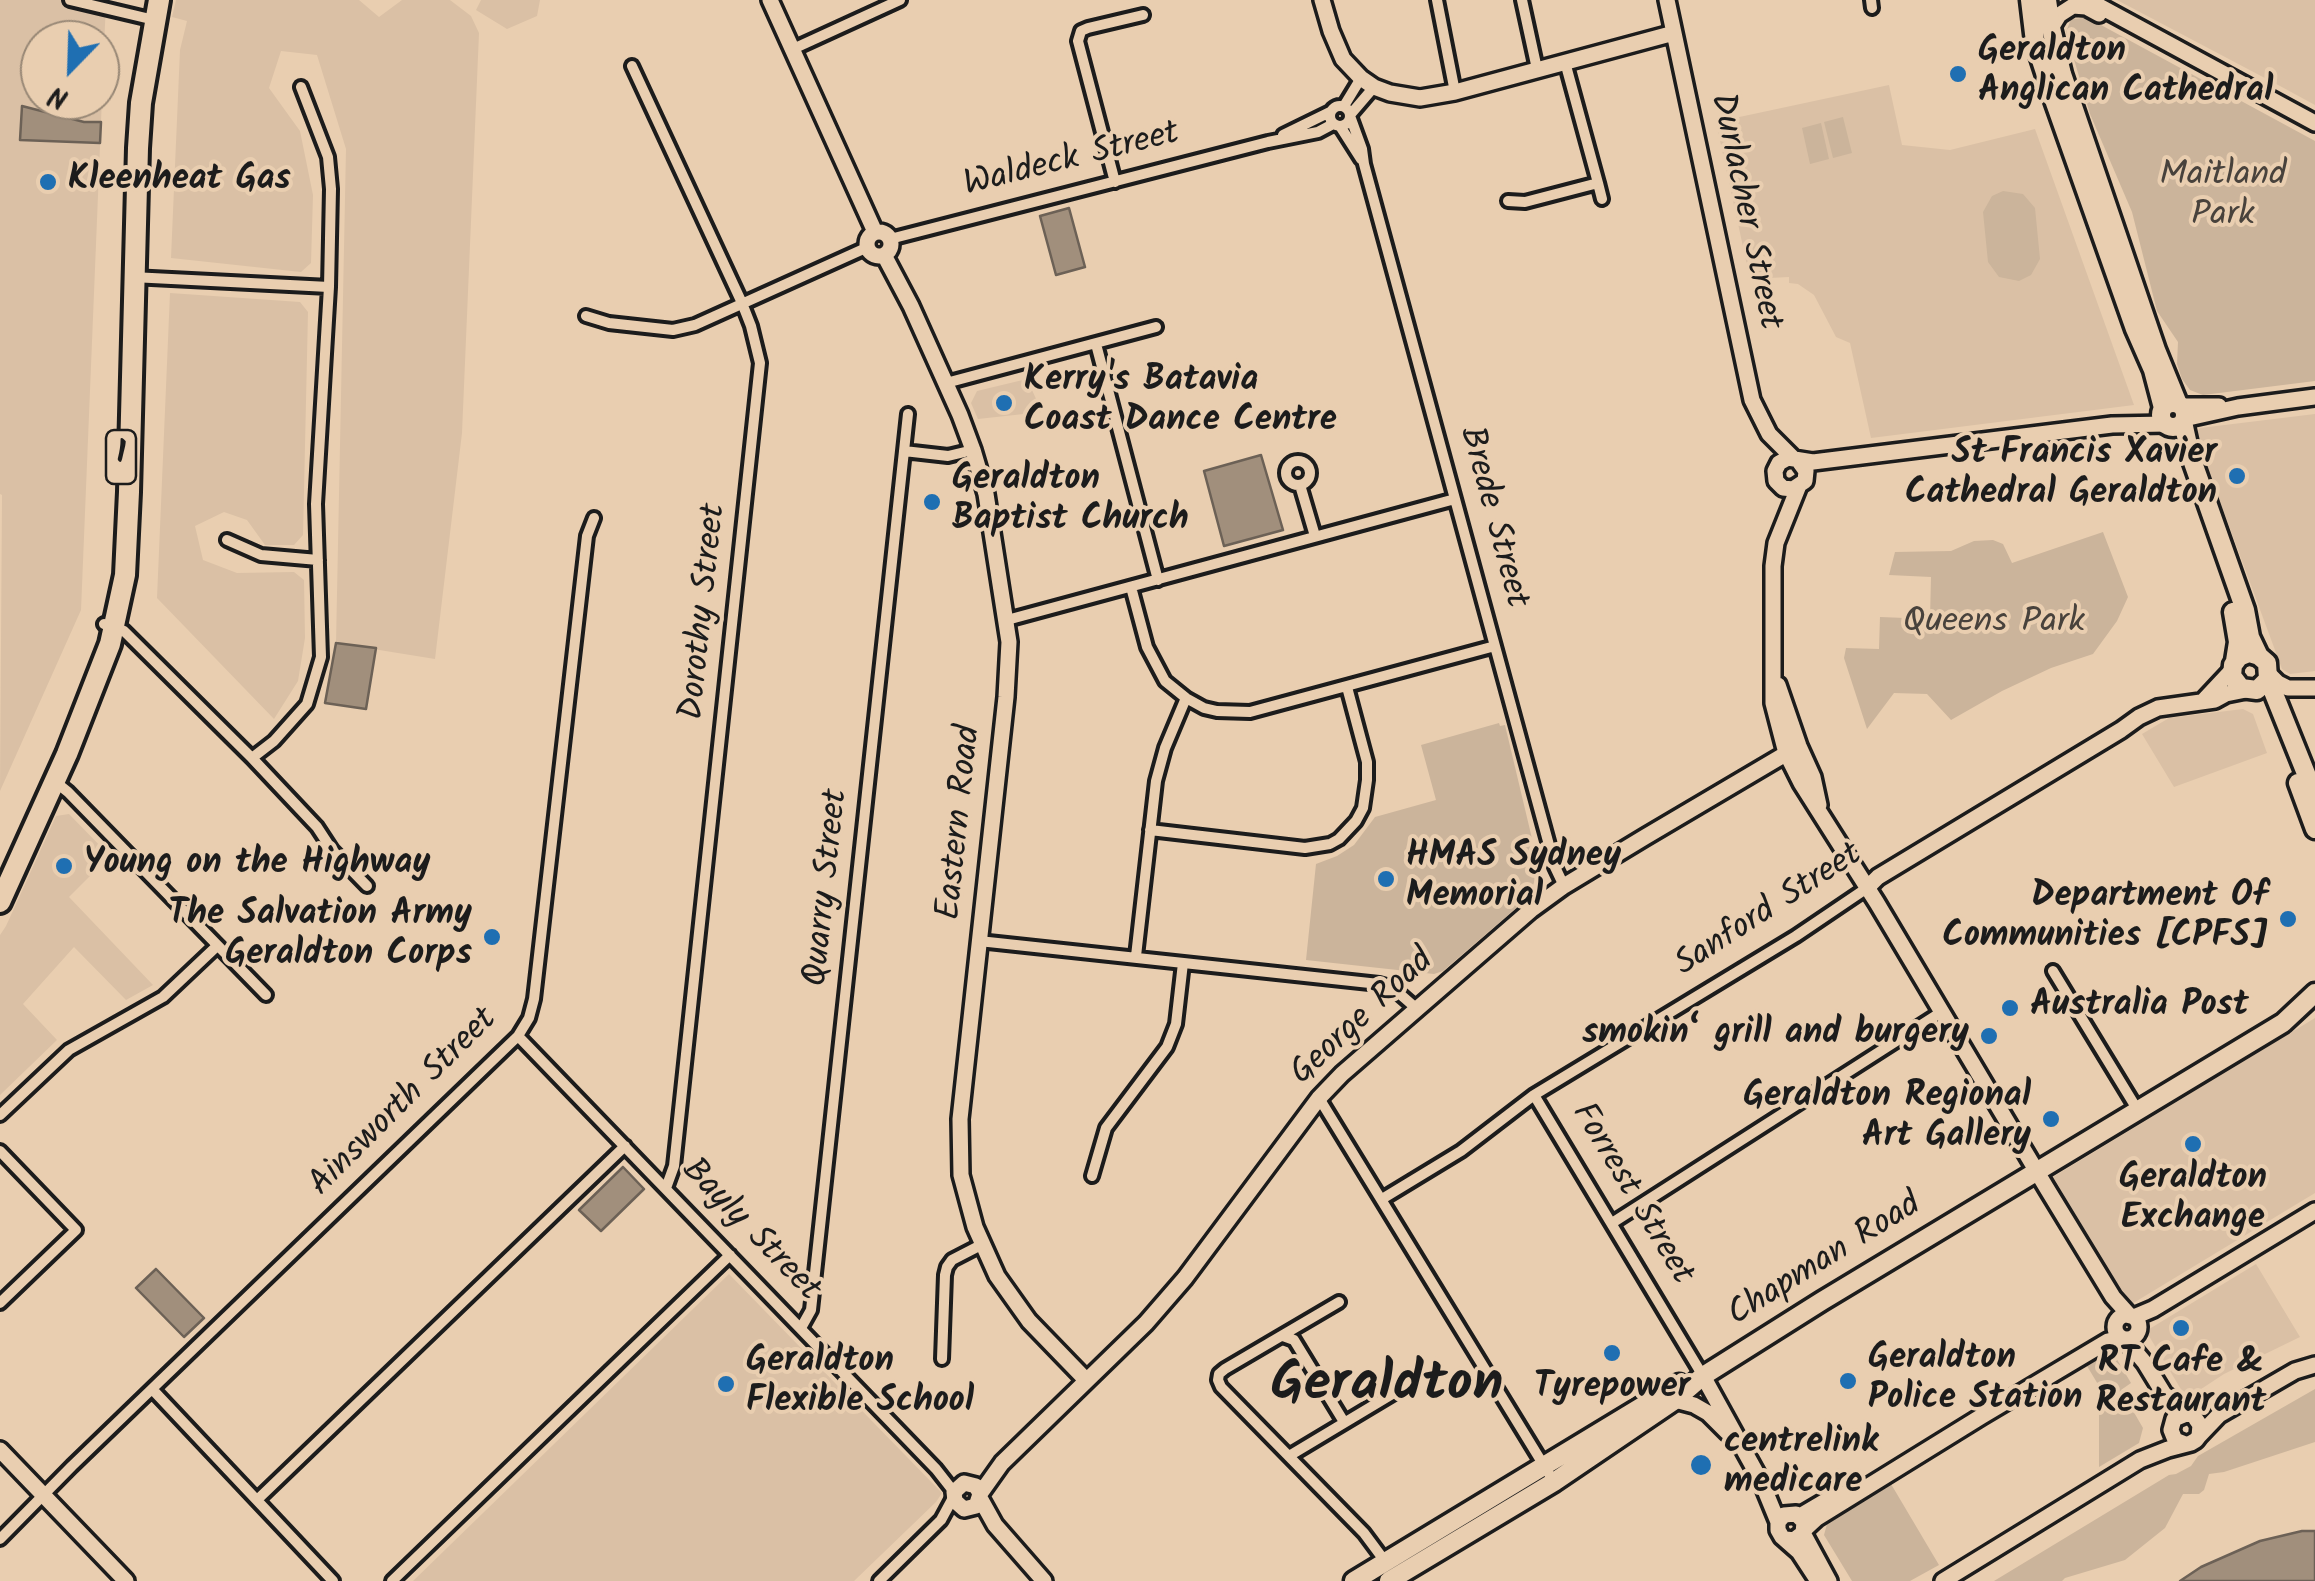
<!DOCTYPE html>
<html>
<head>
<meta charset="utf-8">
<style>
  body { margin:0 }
  #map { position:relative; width:2315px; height:1581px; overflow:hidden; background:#e9ceb0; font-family:Kalam,sans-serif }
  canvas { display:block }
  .north { position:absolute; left:20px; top:20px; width:100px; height:100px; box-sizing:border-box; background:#e9ceb0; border:2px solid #978775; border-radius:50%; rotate:203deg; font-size:28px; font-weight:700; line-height:40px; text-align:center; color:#1c1c1c }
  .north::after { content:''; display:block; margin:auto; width:35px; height:45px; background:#1f6fb2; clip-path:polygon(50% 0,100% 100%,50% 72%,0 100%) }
</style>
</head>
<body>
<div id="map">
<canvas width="2315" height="1581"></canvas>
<div class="north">N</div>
</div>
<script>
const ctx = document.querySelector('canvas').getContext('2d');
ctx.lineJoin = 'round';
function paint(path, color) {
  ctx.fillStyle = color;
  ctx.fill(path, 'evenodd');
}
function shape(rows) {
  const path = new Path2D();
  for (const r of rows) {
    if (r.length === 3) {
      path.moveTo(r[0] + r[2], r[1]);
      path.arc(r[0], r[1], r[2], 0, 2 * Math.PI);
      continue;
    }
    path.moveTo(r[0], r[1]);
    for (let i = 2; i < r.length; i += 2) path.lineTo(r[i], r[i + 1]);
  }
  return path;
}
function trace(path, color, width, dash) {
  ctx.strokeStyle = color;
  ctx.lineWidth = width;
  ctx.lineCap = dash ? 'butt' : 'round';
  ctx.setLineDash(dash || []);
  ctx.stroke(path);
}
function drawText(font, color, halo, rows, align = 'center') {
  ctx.font = font + ' Kalam,sans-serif';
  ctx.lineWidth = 8;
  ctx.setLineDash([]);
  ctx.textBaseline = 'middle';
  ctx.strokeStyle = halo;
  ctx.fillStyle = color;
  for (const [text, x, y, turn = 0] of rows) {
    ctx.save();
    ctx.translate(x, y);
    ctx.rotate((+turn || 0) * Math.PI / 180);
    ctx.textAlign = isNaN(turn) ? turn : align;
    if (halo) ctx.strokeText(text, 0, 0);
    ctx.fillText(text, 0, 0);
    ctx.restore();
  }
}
paint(shape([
  [0,0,106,0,81,610,0,791,2,495,0,494],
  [40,40,100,40,100,100,40,100],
  [176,0,359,0,379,17,402,0,450,0,471,16,479,33,462,433,435,659,336,643,346,149,317,55,281,51,269,88,300,131,313,195,311,263,301,272,171,258,180,50,187,21,172,17],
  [481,0,540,0,537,16,507,29,476,10],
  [2117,0,2315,0,2315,105,2280,86],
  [1889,85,1902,145,1950,150,2035,129,2134,405,1871,438,1850,343,1836,337,1814,295,1798,284,1789,283,1789,277,1750,279,1716,122],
  [170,293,300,302,308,312,303,535,294,545,265,545,247,520,224,512,195,526,203,560,237,573,294,572,304,580,305,638,298,681,274,719,157,598],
  [1027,379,1042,412,978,419,971,403,977,391],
  [2315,414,2315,671,2290,674,2282,669,2195,434,2200,428],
  [2243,709,2253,714,2267,753,2174,787,2142,734,2169,718],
  [69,814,110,856,69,897,153,985,126,1000,74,947,23,1004,57,1040,0,1095,0,935,6,926,56,816],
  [2315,1018,2315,1193,2130,1305,2053,1177],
  [2256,1264,2300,1337,2224,1374,2189,1397,2185,1396,2146,1331],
  [729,1274,942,1493,936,1502,854,1581,413,1581]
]), '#dac0a5');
paint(shape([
  [2084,18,2101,25,2315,141,2315,381,2203,395,2190,390,2182,379,2177,364,2178,342,2157,311,2132,212,2090,114,2066,32,2071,19],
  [1843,117,1852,153,1833,158,1824,122],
  [1821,123,1829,159,1810,164,1802,128],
  [2003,191,2023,194,2035,208,2040,259,2031,275,2019,281,1999,277,1988,262,1983,212,1992,196],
  [2103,532,2128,597,2117,621,2093,654,2051,668,2002,691,1951,720,1927,694,1894,693,1867,729,1844,658,1846,648,1879,649,1880,617,1930,619,1931,577,1889,575,1895,552,1951,551,1974,541,1993,540,2003,544,2012,563],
  [1499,723,1500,726,1505,725,1539,868,1529,897,1443,971,1434,974,1306,960,1316,864,1337,856,1354,845,1375,817,1436,800,1421,745],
  [2112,1351,2131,1383,2121,1390,2143,1428,2139,1443,2099,1467,2099,1386,2087,1366],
  [2315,1389,2315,1442,2224,1472,2209,1474,2204,1490,2199,1494,2183,1494,2165,1528,2125,1560,2065,1578,2062,1581,1994,1581,2169,1475,2176,1474,2191,1466,2198,1456],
  [1891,1484,1939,1565,1910,1581,1852,1581,1824,1535,1827,1524]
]), '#cbb49b');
const water = shape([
  [22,106,84,122,101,122,100,143,20,140,22,106],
  [1069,208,1085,267,1056,275,1040,216,1069,208],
  [1261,455,1283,530,1224,546,1204,471,1261,455],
  [336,643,376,648,366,709,325,703,336,643],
  [623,1167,644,1189,601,1231,579,1210,623,1167],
  [156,1269,204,1318,184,1337,136,1288,156,1269],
  [2302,1531,2315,1531,2315,1581,2180,1581,2201,1567,2260,1541,2302,1531]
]);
paint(water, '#a18f7c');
trace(water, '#6c6156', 2.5);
const street = shape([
  [70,0,146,18],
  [1437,0,1455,92],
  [1522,0,1537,69],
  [1871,0,1872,8],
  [793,49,900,0],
  [632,66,742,303,751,326,760,363,674,1166,666,1188],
  [1340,116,10],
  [1344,106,1361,78],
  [1350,115,1374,87],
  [1350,116,1362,149,1364,164,1555,867,1564,886],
  [1340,126,1361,159],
  [1283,135,1330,112],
  [1115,182,1078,41,1081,31,1088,28,1143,15],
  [1598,183,1602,199],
  [1508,201,1525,202,1598,183,1565,62],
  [890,239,1268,142,1318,132,1333,124],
  [132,277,329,287],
  [586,316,609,323,673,330,695,325,868,247],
  [1096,344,1158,580],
  [946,383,1156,327],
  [904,451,908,414],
  [1298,473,12],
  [1300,485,1315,536],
  [227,540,261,555,318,560],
  [1131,587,1147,647,1165,681,1186,698,1204,708,1217,711,1250,712,1495,646],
  [1007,620,1455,499],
  [104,624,124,631,252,758,317,827,332,850,367,886],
  [252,758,274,741,307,704,321,657,316,504,329,287,331,189,328,157,301,87],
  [53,780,68,792,266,995],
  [1150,830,1305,848,1330,844,1339,839,1356,821,1363,808,1367,780,1367,762,1347,687],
  [979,941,1379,984,1393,988,1417,1009],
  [1136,956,1156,781,1165,748,1186,698],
  [2053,971,2137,1109],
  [518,1036,936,1469,954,1492],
  [1534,1095,1703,1376],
  [1319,1098,1554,1482],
  [0,1115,69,1050,163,997,217,946],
  [0,1151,76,1230,0,1303],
  [1092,1176,1106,1128,1167,1047,1176,1024,1183,963],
  [1382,1199,1461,1151,1534,1095,1796,936,1867,888],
  [1612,1223,1940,1013],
  [1339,1302,1225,1369,1219,1374,1218,1380,1221,1387,1364,1533,1387,1564],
  [801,1328,811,1310,904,451,948,456,973,450],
  [1283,1336,1294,1340,1344,1422],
  [942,1359,945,1275,947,1267,952,1260,981,1245],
  [152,1389,333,1581],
  [1289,1456,1399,1390],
  [257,1500,625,1146],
  [0,1539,72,1466,518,1036,529,1018,534,999,587,536,594,518],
  [392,1581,730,1255],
  [879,1581,941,1520,954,1496]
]);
const secondary = shape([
  [770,0,875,232],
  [1322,0,1331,31,1343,59,1361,78,1374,87,1390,93,1420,98,1455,92,1674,33],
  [1667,0,1752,400,1769,434,1793,458],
  [2088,0,2315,123],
  [2051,28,2059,15,2073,6,2086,7,2099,14],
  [879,244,12],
  [884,255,911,306,960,415,973,450,986,494,1009,642,1006,697,960,1119,961,1175,975,1227,997,1276,1029,1321,1086,1380],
  [2181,406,2219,406],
  [2184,419,2238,407,2315,397],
  [1798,460,1806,471,1805,481,1793,489,1783,488,1776,481,1775,471,1779,463,1788,458,1813,462,2112,425,2167,424],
  [1798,488,1776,543,1773,566,1773,703,1786,753,1801,783,1877,903,2046,1187,2113,1297,2130,1316],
  [2269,674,2278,683,2288,688,2315,688],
  [1778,685,1799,746,1813,777,1819,805],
  [2203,701,2232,670],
  [1867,888,1878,877,2121,730,2139,717,2158,708,2215,700,2226,694,2246,690],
  [2127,1327,12],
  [2134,1317,2153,1309,2315,1211],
  [2125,1339,2145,1363,2164,1394,2191,1414],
  [1703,1376,1762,1483,1778,1522],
  [1675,1400,1694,1405,1708,1413,1727,1432],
  [2199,1436,2219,1415,2295,1371,2315,1365],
  [0,1450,126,1581],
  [980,1494,976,1486,964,1483,954,1492,955,1501,964,1509,976,1506,980,1494,1002,1463,1146,1323,1185,1278,1319,1098,1342,1074,1531,910,1564,886,1645,837,1799,746],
  [980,1498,995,1525,1044,1581],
  [1800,1516,1839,1493],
  [1804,1530,1817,1518,1982,1416,2108,1341,2121,1338],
  [1803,1533,1829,1581],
  [1786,1539,1794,1540,1803,1533,1804,1522,1796,1514,1784,1515,1778,1522,1778,1530,1782,1537,1799,1552,1818,1581],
  [1943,1581,2140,1460,2168,1449,2191,1443,2196,1440,2199,1436,2200,1425,2193,1415,2186,1414,2174,1419,2171,1430,2175,1440,2185,1444]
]);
const primary = shape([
  [2030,0,2035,42,2054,100,2135,329,2153,370,2163,408],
  [2047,0,2051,28,2062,74,2156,350,2178,404],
  [2173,415,12],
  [2183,422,2190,454,2245,610,2250,637,2259,656],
  [2233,612,2238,642,2235,661],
  [2268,679,2257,690,2241,688,2232,676,2233,665,2239,657,2249,653,2259,656,2267,663,2268,679,2315,796],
  [2298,783,2315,829],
  [1354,1581,1679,1384],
  [1389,1581,1554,1482,1675,1400,1703,1376,1822,1301,2283,1023,2315,993]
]);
const highway = shape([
  [0,902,67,754,110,644,125,575,129,492,138,148,141,103,159,0]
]);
trace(street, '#1c1c1c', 18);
trace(secondary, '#1c1c1c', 22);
trace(primary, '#1c1c1c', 25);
trace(highway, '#1c1c1c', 28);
trace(street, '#e9ceb0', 10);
trace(secondary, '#e9ceb0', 15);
trace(primary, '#e9ceb0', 18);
trace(highway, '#e9ceb0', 20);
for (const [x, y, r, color] of [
  [1958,74,10,"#1f6fb2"],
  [48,182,10,"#1f6fb2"],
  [1004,403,10,"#1f6fb2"],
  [2237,476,10,"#1f6fb2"],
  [932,502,10,"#1f6fb2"],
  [64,866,10,"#1f6fb2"],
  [1386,879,10,"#1f6fb2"],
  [2288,919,10,"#1f6fb2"],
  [492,937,10,"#1f6fb2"],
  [2010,1008,10,"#1f6fb2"],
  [1989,1036,10,"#1f6fb2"],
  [2051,1119,10,"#1f6fb2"],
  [2193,1144,10,"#1f6fb2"],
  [2181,1328,10,"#1f6fb2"],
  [1612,1353,10,"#1f6fb2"],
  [1848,1381,10,"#1f6fb2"],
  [726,1384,10,"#1f6fb2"],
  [1701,1465,12,"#1f6fb2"]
]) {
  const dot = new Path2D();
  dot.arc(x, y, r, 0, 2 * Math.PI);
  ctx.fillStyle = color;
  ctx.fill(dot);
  trace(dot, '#e9ceb0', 4);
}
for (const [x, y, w] of [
  [121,457,30]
]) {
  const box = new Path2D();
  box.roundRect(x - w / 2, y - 27, w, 54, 8);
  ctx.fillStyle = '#e9ceb0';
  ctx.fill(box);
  trace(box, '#1c1c1c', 2.5);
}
drawText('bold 32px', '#1c1c1c', null, [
  ["1",121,457]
]);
drawText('bold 35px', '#1c1c1c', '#e9ceb0', [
  ["Geraldton",1978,54],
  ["Anglican Cathedral",1978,94],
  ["Kleenheat Gas",68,182],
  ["Kerry's Batavia",1024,383],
  ["Coast Dance Centre",1024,423],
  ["St Francis Xavier",2217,456,"right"],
  ["Cathedral Geraldton",2217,496,"right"],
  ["Geraldton",952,482],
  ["Baptist Church",952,522],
  ["HMAS Sydney",1406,859],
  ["Memorial",1406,899],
  ["Young on the Highway",84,866],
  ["Department Of",2268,899,"right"],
  ["Communities [CPFS]",2268,939,"right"],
  ["The Salvation Army",472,917,"right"],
  ["Geraldton Corps",472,957,"right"],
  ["Australia Post",2030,1008],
  ["smokin‘ grill and burgery",1969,1036,"right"],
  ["Geraldton Regional",2031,1099,"right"],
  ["Art Gallery",2031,1139,"right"],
  ["Geraldton",2193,1181,"center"],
  ["Exchange",2193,1221,"center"],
  ["Geraldton",1868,1361],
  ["Police Station",1868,1401],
  ["Geraldton",746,1364],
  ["Flexible School",746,1404],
  ["RT Cafe &",2181,1365,"center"],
  ["Restaurant",2181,1405,"center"],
  ["Tyrepower",1612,1390,"center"],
  ["centrelink",1724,1445],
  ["medicare",1724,1485]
], 'left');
drawText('35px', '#1c1c1c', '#e9ceb0', [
  ["Waldeck Street",1072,162,-14],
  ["Durlacher Street",1743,212,78],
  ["Brede Street",1491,518,75],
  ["Dorothy Street",706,612,-84],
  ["Eastern Road",962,823,-84],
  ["Quarry Street",829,888,-84],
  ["Sanford Street",1770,912,-33],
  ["George Road",1364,1019,-43],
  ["Ainsworth Street",405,1104,-45],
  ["Forrest Street",1630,1195,59],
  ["Bayly Street",749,1232,46],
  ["Chapman Road",1826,1262,-32]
]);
drawText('35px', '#48423c', '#e9ceb0', [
  ["Maitland",2223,178],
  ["Park",2223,218],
  ["Queens Park",1994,625]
]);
drawText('bold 55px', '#1c1c1c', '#e9ceb0', [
  ["Geraldton",1387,1390]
]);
</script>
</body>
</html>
